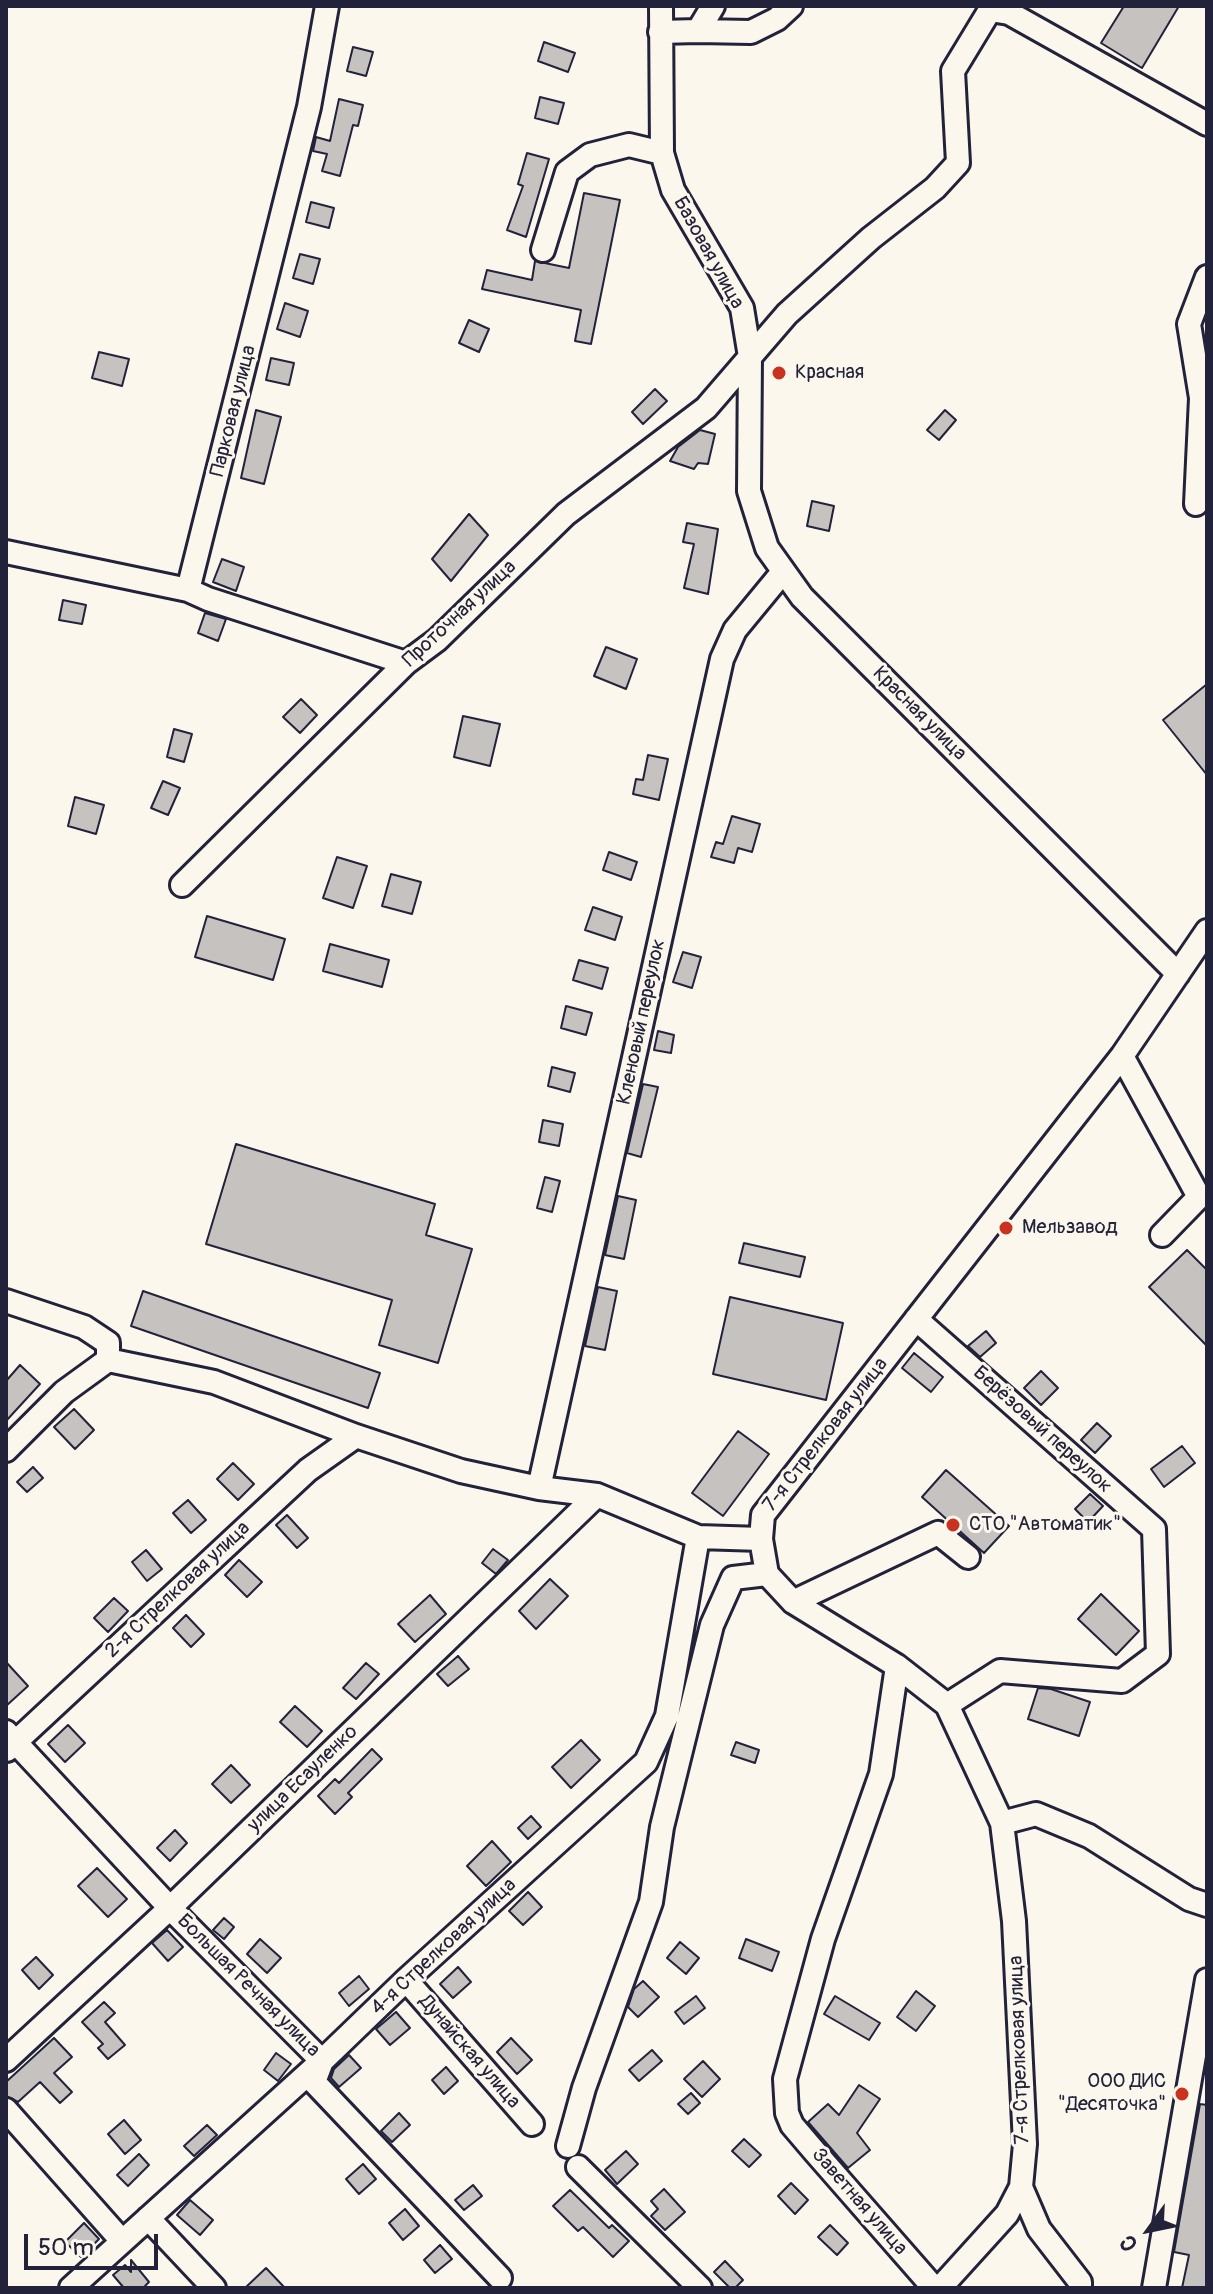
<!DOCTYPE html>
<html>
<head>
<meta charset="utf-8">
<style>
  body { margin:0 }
  #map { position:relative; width:1213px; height:2294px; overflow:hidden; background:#fbf7ec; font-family:Pangolin,sans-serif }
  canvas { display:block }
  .frame { position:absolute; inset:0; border:8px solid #22223b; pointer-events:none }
  .north { position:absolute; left:1109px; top:2190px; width:80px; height:80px; -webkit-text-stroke:6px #fbf7ec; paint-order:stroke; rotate:237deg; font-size:22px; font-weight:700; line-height:32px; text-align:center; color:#22223b }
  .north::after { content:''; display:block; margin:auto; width:28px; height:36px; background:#22223b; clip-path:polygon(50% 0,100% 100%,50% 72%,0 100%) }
  .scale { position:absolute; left:24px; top:2234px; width:134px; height:36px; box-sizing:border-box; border:4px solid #22223b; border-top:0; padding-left:10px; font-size:24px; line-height:28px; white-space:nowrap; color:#22223b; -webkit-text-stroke:6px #fbf7ec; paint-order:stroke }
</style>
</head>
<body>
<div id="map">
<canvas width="1213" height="2294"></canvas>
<div class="frame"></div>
<div class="north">С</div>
<div class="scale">50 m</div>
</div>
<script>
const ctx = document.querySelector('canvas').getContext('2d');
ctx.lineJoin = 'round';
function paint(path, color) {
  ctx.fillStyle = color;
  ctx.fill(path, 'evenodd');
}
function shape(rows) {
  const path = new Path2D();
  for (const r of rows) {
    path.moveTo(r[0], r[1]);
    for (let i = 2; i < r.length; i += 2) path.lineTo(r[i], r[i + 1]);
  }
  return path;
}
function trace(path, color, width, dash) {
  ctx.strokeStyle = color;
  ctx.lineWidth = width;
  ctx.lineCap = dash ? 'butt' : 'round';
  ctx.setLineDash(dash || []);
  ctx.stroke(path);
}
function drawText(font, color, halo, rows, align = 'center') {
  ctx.font = font + ' Pangolin,sans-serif';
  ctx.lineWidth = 6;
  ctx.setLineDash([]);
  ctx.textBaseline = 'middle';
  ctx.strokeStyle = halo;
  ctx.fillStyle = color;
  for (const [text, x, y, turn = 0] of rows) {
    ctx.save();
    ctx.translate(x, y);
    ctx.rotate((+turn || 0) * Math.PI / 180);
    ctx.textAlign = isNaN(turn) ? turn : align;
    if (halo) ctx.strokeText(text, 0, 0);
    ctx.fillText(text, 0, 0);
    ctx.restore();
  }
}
const building = shape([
  [1124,6,1179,6,1142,68,1101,43,1124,6],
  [544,42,575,53,568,72,538,61,544,42],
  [353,47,373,52,366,76,347,71,353,47],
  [540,97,564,103,558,124,535,118,540,97],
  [339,99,363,105,358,126,353,125,340,176,322,171,327,154,313,151,316,137,330,141,339,99],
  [527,153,549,159,526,237,507,230,523,186,518,184,527,153],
  [584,193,620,200,591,344,575,341,581,310,482,289,487,270,532,280,535,261,569,268,584,193],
  [311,202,334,208,329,228,306,222,311,202],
  [300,254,320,259,313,284,293,278,300,254],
  [285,303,308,311,300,337,277,329,285,303],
  [469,320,489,329,479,352,459,343,469,320],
  [99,352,129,359,122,386,92,378,99,352],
  [271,358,294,363,289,385,266,380,271,358],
  [655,389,667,401,643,424,632,412,655,389],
  [256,410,281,417,264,484,241,478,256,410],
  [945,410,956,420,939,440,927,430,945,410],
  [700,430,715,434,708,464,698,463,694,469,670,461,678,447,700,430],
  [812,501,834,506,829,531,807,526,812,501],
  [469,514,488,535,451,581,432,559,469,514],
  [687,523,718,529,708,594,684,588,694,544,683,542,687,523],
  [222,559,244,567,236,591,213,582,222,559],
  [63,600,86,605,82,624,59,620,63,600],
  [205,613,226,619,218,641,198,633,205,613],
  [606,647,637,659,626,689,594,676,606,647],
  [1207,684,1207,775,1163,720,1207,684],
  [301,699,317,715,300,733,283,717,301,699],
  [463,716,500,724,490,766,454,757,463,716],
  [174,729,192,734,184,762,167,757,174,729],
  [648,755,668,759,659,800,633,794,636,779,643,780,648,755],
  [163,781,180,788,168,815,151,808,163,781],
  [75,797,104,805,96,834,68,826,75,797],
  [732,816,760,824,752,852,738,848,734,863,711,857,716,842,723,844,732,816],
  [609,852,637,862,631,880,603,870,609,852],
  [337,857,367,866,353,908,323,898,337,857],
  [391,874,421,882,412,914,382,906,391,874],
  [593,907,622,917,615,940,585,930,593,907],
  [207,916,285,939,273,980,195,957,207,916],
  [330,944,389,960,382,987,323,971,330,944],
  [683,952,701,957,692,988,673,982,683,952],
  [579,960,608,968,602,989,573,980,579,960],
  [566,1006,592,1013,586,1035,561,1028,566,1006],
  [658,1031,674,1035,671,1053,654,1050,658,1031],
  [552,1067,575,1073,570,1092,548,1086,552,1067],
  [643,1084,658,1087,641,1157,627,1153,643,1084],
  [543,1120,563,1124,559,1146,539,1142,543,1120],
  [236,1144,435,1204,426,1235,472,1249,438,1363,379,1345,392,1300,206,1244,236,1144],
  [545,1177,560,1181,552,1212,537,1208,545,1177],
  [618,1196,636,1200,624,1259,605,1255,618,1196],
  [744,1243,805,1257,800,1277,739,1263,744,1243],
  [1187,1250,1207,1270,1207,1346,1149,1287,1187,1250],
  [598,1287,617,1291,605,1350,585,1346,598,1287],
  [143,1291,380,1373,368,1408,131,1326,143,1291],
  [730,1297,843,1323,826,1400,713,1374,730,1297],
  [986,1331,996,1343,980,1357,968,1346,986,1331],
  [914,1353,943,1377,931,1392,902,1368,914,1353],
  [20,1365,40,1384,6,1421,6,1381,20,1365],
  [1041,1371,1058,1388,1041,1405,1024,1388,1041,1371],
  [74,1409,94,1430,75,1449,54,1427,74,1409],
  [1097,1423,1111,1436,1095,1453,1081,1440,1097,1423],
  [738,1431,769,1454,723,1516,692,1493,738,1431],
  [1182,1446,1195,1463,1164,1487,1151,1469,1182,1446],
  [233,1463,254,1484,238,1500,217,1479,233,1463],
  [33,1467,43,1478,27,1492,17,1482,33,1467],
  [946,1470,1009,1526,984,1553,922,1497,946,1470],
  [1090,1494,1103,1506,1088,1522,1075,1509,1090,1494],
  [188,1500,206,1520,191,1533,173,1513,188,1500],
  [287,1515,308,1538,297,1548,276,1525,287,1515],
  [493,1549,508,1560,496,1574,482,1563,493,1549],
  [146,1550,162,1569,147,1581,132,1562,146,1550],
  [239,1560,262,1582,247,1597,225,1575,239,1560],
  [550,1579,568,1596,536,1629,519,1611,550,1579],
  [1101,1594,1139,1631,1116,1655,1078,1619,1101,1594],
  [430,1595,446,1614,415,1642,398,1624,430,1595],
  [114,1598,128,1611,108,1632,94,1618,114,1598],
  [186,1615,204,1634,191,1647,173,1628,186,1615],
  [458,1656,469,1669,448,1686,437,1674,458,1656],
  [6,1662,28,1686,6,1706,6,1662],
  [366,1663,379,1674,356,1699,343,1688,366,1663],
  [1038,1688,1051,1689,1090,1702,1079,1736,1028,1719,1038,1688],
  [295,1706,322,1731,307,1747,280,1722,295,1706],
  [68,1725,85,1743,65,1762,48,1744,68,1725],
  [581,1740,600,1760,571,1788,552,1767,581,1740],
  [736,1742,759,1750,755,1763,731,1755,736,1742],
  [372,1749,382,1759,348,1793,352,1797,335,1814,318,1796,335,1779,339,1783,372,1749],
  [231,1765,250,1785,231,1803,212,1784,231,1765],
  [531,1816,541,1827,528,1839,518,1828,531,1816],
  [175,1830,187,1843,170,1861,157,1848,175,1830],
  [492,1841,511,1862,486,1886,467,1866,492,1841],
  [97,1868,127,1899,108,1917,78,1886,97,1868],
  [528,1892,542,1907,523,1925,509,1911,528,1892],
  [224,1918,234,1927,224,1939,213,1930,224,1918],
  [167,1930,183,1947,168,1961,152,1943,167,1930],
  [260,1939,281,1958,267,1973,247,1954,260,1939],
  [746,1939,779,1952,772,1971,739,1958,746,1939],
  [680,1942,699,1958,686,1974,667,1958,680,1942],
  [36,1957,53,1975,39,1989,22,1970,36,1957],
  [458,1967,471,1982,453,1998,440,1984,458,1967],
  [359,1976,369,1989,349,2006,339,1993,359,1976],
  [643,1981,659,1997,638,2017,628,2007,634,1989,643,1981],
  [916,1991,935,2006,916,2031,897,2017,916,1991],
  [696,1996,705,2008,684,2024,675,2012,696,1996],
  [835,1996,880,2023,869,2040,824,2014,835,1996],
  [104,2002,115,2013,105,2022,125,2045,108,2059,98,2048,103,2044,82,2022,104,2002],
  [396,2012,410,2028,390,2045,376,2029,396,2012],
  [54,2038,72,2057,54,2073,72,2092,60,2103,40,2082,18,2102,6,2096,6,2082,54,2038],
  [511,2038,532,2060,517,2074,497,2052,511,2038],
  [652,2050,662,2061,639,2081,629,2070,652,2050],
  [276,2053,291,2064,278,2081,264,2070,276,2053],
  [349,2055,361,2068,339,2087,331,2078,334,2069,349,2055],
  [703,2061,720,2079,702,2097,684,2079,703,2061],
  [446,2067,458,2081,444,2094,432,2080,446,2067],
  [859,2085,880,2099,857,2133,870,2150,848,2168,808,2122,828,2104,839,2115,859,2085],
  [691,2093,700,2103,688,2114,678,2104,691,2093],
  [1200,2104,1207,2105,1207,2288,1182,2288,1189,2255,1174,2252,1200,2104],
  [399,2113,410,2125,392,2142,381,2131,399,2113],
  [124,2120,141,2140,125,2154,108,2134,124,2120],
  [207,2125,217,2135,194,2156,184,2146,207,2125],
  [744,2139,761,2155,749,2167,732,2151,744,2139],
  [626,2151,638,2164,617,2184,605,2170,626,2151],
  [139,2154,149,2165,128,2186,117,2175,139,2154],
  [363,2164,376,2179,359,2194,346,2179,363,2164],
  [791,2183,808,2200,795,2214,778,2196,791,2183],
  [473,2185,482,2196,464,2210,455,2200,473,2185],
  [664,2189,685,2212,665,2230,651,2216,658,2209,651,2201,664,2189],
  [570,2190,609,2228,612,2225,629,2241,613,2257,583,2227,578,2231,553,2206,570,2190],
  [190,2200,213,2220,200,2235,177,2215,190,2200],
  [405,2209,419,2226,403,2240,389,2223,405,2209],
  [84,2223,99,2239,81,2257,65,2242,84,2223],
  [830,2225,848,2243,837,2255,818,2237,830,2225],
  [440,2245,452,2259,435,2273,424,2260,440,2245],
  [131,2260,149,2282,145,2286,147,2288,124,2288,113,2275,125,2265,131,2272,131,2260],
  [725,2261,743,2280,735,2288,730,2288,714,2272,725,2261],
  [266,2268,285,2288,245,2288,266,2268]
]);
paint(building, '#c6c2c0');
trace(building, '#22223b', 2);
const minor = shape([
  [327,6,309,107,188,590,208,599,406,663],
  [661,6,662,153,673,190,742,308,750,357,749,491,767,548,802,597,1178,974],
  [698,31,751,32,777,19,791,6],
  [660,32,698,31,713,6],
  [543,250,567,172,590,155,629,145,662,153],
  [1196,504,1201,398,1189,324,1207,277],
  [6,552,188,590],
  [182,885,406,663,437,640,566,514,706,408,787,314,871,238,935,188,958,163,953,71,990,10,1009,13,1207,124],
  [1122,1056,1199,1197,1162,1235],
  [6,1301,84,1327,108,1343,108,1360],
  [916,1319,1154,1529,1158,1654,1122,1681,1000,1671,947,1705],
  [108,1360,214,1382,356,1436,461,1471,539,1488,597,1495,698,1537,761,1539],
  [6,1450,64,1392,108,1360],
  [539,1488,722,659,735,630,782,573],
  [793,1602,938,1533,968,1557],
  [897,1666,881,1774,823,1939,785,2079,787,2113,792,2125,815,2152,934,2288],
  [6,1732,170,1908,322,2061,314,2082,500,2278],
  [7,1750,308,1470,356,1436],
  [1002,1823,1036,1814,1089,1836,1189,1899,1207,1905],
  [406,1980,532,2124],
  [6,2060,170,1908,597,1495],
  [6,2110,122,2241],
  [568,2146,584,2088,651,1902,662,1827,712,1625,733,1578,767,1574],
  [578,2167,700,2288],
  [1021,2187,1039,2229,1080,2282,1080,2288],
  [148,2218,214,2288],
  [71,2288,322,2061,406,1980,646,1762,667,1716,698,1537],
  [940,2288,1007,2214,1021,2187,1025,2144,1014,1921,1002,1823,947,1705,897,1666,793,1602,767,1574,761,1539,763,1515,1122,1056,1207,931],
  [1154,2288,1207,1980]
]);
trace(minor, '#22223b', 28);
trace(minor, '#fbf7ec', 22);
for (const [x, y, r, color] of [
  [779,373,8,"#c8321e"],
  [1006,1228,8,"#c8321e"],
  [953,1525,8,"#c8321e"],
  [1182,2094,8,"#c8321e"]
]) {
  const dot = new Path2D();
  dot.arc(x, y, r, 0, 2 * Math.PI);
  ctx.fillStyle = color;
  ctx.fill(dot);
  trace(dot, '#fbf7ec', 3);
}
drawText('20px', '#22223b', '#fbf7ec', [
  ["Базовая улица",708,253,61],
  ["Парковая улица",234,411,-76],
  ["Проточная улица",460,614,-43],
  ["Красная улица",919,714,45],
  ["Кленовый переулок",642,1022,-78],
  ["Берёзовый переулок",1042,1430,42],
  ["7-я Стрелковая улица",826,1435,-52],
  ["2-я Стрелковая улица",178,1590,-43],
  ["улица Есауленко",303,1779,-44],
  ["4-я Стрелковая улица",444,1947,-43],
  ["Большая Речная улица",248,1986,45],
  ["7-я Стрелковая улица",1020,2050,-92],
  ["Дунайская улица",469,2052,49],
  ["Заветная улица",859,2202,49]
]);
drawText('20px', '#22223b', '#fbf7ec', [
  ["Красная",795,373],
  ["Мельзавод",1022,1228],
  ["СТО \"Автоматик\"",969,1525],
  ["ООО ДИС",1166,2082,"right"],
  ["\"Десяточка\"",1166,2105,"right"]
], 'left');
</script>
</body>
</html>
